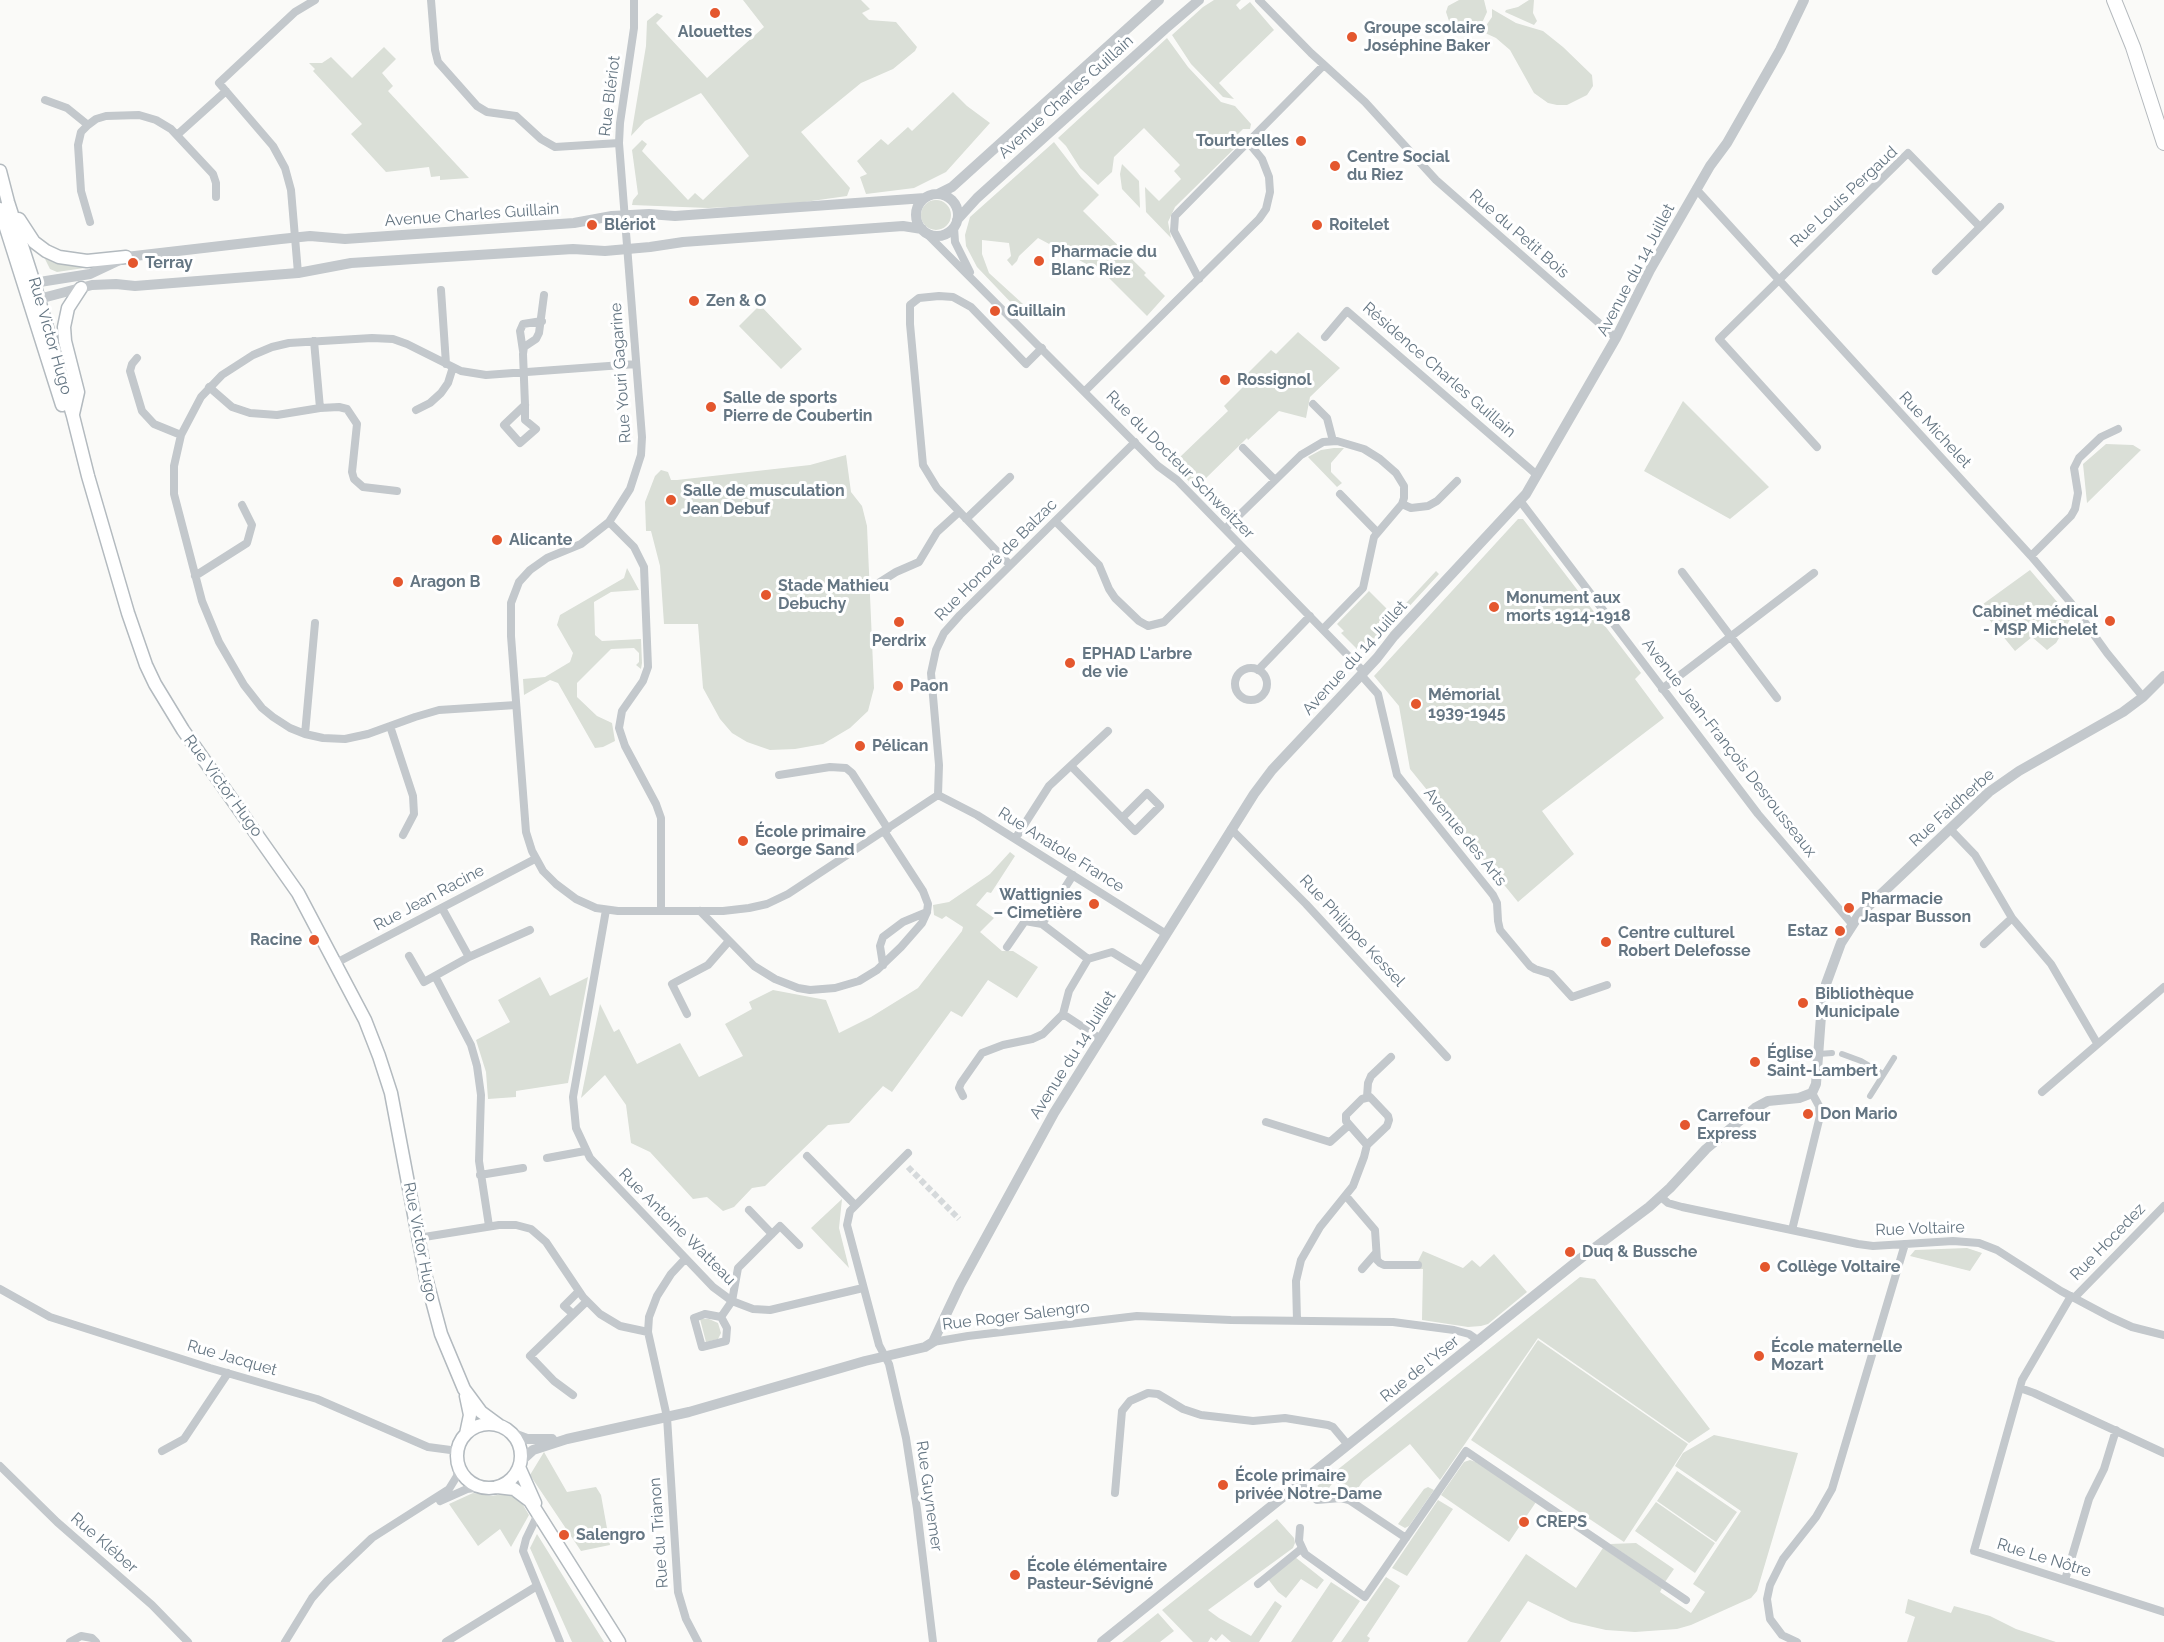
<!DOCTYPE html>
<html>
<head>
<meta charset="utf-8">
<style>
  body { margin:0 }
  canvas { display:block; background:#fafaf8 }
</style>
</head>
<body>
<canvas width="2164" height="1642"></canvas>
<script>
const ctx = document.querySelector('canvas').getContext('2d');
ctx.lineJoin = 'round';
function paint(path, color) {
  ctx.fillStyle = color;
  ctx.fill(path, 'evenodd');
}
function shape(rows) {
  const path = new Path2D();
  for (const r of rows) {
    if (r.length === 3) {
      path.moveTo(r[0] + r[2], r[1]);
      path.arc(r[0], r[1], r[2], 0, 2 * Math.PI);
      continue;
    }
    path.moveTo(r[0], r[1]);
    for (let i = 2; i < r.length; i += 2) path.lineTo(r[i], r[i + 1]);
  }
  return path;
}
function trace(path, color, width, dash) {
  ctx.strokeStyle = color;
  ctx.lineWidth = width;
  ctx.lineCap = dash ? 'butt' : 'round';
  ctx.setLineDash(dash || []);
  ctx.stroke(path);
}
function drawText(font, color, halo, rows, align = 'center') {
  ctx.font = font + ' Raleway,sans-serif';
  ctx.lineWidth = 6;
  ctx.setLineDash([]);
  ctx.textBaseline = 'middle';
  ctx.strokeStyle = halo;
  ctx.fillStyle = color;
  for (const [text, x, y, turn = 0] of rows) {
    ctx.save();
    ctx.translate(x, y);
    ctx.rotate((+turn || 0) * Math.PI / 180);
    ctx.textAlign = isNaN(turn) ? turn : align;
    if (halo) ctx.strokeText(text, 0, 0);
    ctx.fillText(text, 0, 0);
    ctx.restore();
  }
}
paint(shape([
  [743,0,861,0,870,9,862,13,869,20,896,22,917,47,915,51,893,69,861,83,801,132,850,188,847,196,790,204,708,208,632,205,633,200,638,194,632,150,642,140,647,144,642,151,688,200,695,193,703,200,749,156,701,93,645,121,631,136,646,46,647,21,657,13,663,16,656,23,707,78,764,27],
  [1214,0,1241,0,1236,5,1240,10,1250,2,1274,30,1219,83,1234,99,1223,97,1191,64,1172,35,1203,7],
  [1459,0,1484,0,1487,12,1482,23,1475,27,1461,29,1449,21,1446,12,1448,6],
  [1529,0,1534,0,1533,13,1537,21,1534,25,1505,12,1506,10,1518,7],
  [1492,9,1516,23,1543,31,1563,47,1592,75,1593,86,1587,95,1567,105,1557,105,1548,103,1534,93,1510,50,1496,38,1483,32,1483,30,1492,17],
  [1167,38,1188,67,1221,102,1235,106,1251,124,1250,129,1243,129,1235,137,1238,142,1238,145,1175,207,1168,222,1171,238,1146,212,1145,187,1159,201,1181,179,1174,171,1180,165,1144,128,1114,157,1112,172,1098,185,1080,168,1066,146,1058,138],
  [384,47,396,59,382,73,393,86,388,91,469,178,440,180,440,176,431,177,429,167,386,172,351,134,362,124,313,71,315,69,309,63,322,63,331,57,352,78],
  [953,92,967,106,990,123,946,172,914,188,866,194,860,177,867,174,857,161,881,139,888,145,908,127,912,131],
  [1054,142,1081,177,1099,195,1083,211,1146,273,1144,275,1165,296,1147,316,1105,274,1038,238,1019,256,1017,261,1012,266,1007,260,1011,256,1009,243,982,240,982,254,989,273,1023,304,1018,310,977,267,966,246,965,235,970,217],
  [1122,164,1139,181,1140,208,1122,189,1120,174],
  [936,215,15],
  [42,253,91,265,91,267,57,272,50,269],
  [760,305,802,349,781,369,739,326],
  [1298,332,1340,368,1310,397,1306,418,1279,411,1248,440,1247,438,1203,481,1231,511,1227,516,1222,515,1176,468,1183,461,1180,457,1228,411,1224,406,1243,387,1238,383,1271,350,1276,354],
  [1683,401,1769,487,1730,519,1644,471],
  [2106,444,2133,445,2141,450,2087,503,2083,464],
  [1334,448,1344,448,1331,463,1331,472,1342,483,1337,487,1308,457,1321,450],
  [846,455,851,492,862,506,867,526,874,688,868,711,850,728,823,744,795,749,770,750,747,742,732,733,720,719,703,688,698,624,664,624,660,566,651,531,646,531,645,502,655,476,661,470,668,472,671,480,677,480,810,465],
  [1518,519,1523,519,1641,673,1635,679,1664,718,1542,811,1574,854,1518,902,1410,769,1399,706,1374,676],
  [627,568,639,590,611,592,594,602,595,635,602,641,641,639,642,663,641,669,636,665,639,662,639,653,634,648,611,649,577,683,577,697,597,716,612,723,615,741,603,747,595,748,558,683,550,680,524,695,523,679,545,677,570,662,573,653,557,625,560,615,624,578],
  [2030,570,2071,618,2056,643,2047,650,2032,637,2015,651,1979,607],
  [1436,571,1439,574,1392,625,1375,640,1373,646,1367,651,1360,652,1341,633,1344,631,1337,624,1369,591,1394,616],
  [1010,852,1015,856,991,893,987,892,976,905,994,918,980,932,1002,951,1013,951,1038,967,1017,998,988,980,962,1017,951,1011,892,1092,883,1086,849,1123,828,1125,765,1186,752,1188,734,1207,723,1211,707,1197,693,1199,650,1152,631,1143,626,1105,605,1075,581,1098,600,1004,614,1032,619,1029,637,1064,680,1043,699,1077,743,1056,725,1024,752,1009,749,1002,773,990,826,1000,839,1033,871,1017,918,988,962,931,963,927,946,916,942,919,934,915,933,905,949,902,990,874],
  [540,977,550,996,588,977,568,1083,516,1091,516,1097,488,1099,486,1072,476,1040,510,1022,498,1000],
  [842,1199,839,1228,849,1268,811,1228],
  [1967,1248,1982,1253,1970,1271,1910,1256,1915,1250],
  [1423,1251,1463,1268,1472,1260,1480,1267,1494,1254,1527,1292,1488,1324,1481,1326,1468,1327,1422,1320,1423,1269,1419,1269,1418,1261],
  [1580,1277,1595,1279,1710,1429,1689,1443,1538,1338,1440,1480,1410,1444,1363,1481,1354,1494,1334,1481,1326,1492,1317,1486],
  [700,1319,709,1319,718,1323,721,1333,718,1339,706,1342],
  [1538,1340,1688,1444,1624,1542,1471,1440],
  [1714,1435,1798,1453,1757,1591,1751,1598,1691,1625,1677,1629,1635,1632,1606,1630,1571,1622,1528,1601,1500,1642,1467,1642,1526,1554,1576,1588,1603,1548,1662,1588,1660,1592,1691,1613,1705,1592,1693,1584,1741,1511,1675,1466,1683,1453],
  [544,1452,567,1492,596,1487,601,1495,610,1545,581,1551,530,1475],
  [1470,1460,1476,1462,1536,1502,1509,1542,1441,1495,1464,1462],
  [1677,1471,1737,1512,1716,1542,1657,1501],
  [1428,1487,1434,1490,1409,1526,1405,1528,1398,1524,1424,1489],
  [473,1493,493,1496,505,1493,520,1500,529,1515,511,1547,500,1529,478,1546,449,1504],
  [1438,1500,1453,1509,1407,1576,1392,1568],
  [1656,1502,1715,1543,1695,1573,1635,1531],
  [1277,1519,1294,1538,1295,1543,1293,1548,1208,1610,1219,1618,1251,1636,1275,1601,1282,1606,1259,1642,1231,1642,1222,1634,1216,1641,1211,1637,1208,1642,1193,1642,1162,1610],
  [537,1534,604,1642,572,1642,530,1548],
  [1636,1543,1674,1569,1665,1582,1610,1544],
  [1295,1557,1324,1580,1317,1589,1301,1579,1286,1598,1278,1592,1268,1579],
  [1386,1577,1400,1586,1367,1636,1370,1638,1368,1642,1341,1642],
  [1331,1582,1360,1601,1332,1642,1291,1642],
  [1908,1599,1951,1613,1954,1606,1990,1616,2016,1629,2056,1642,1907,1642,1915,1617,1905,1613],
  [1158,1613,1174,1631,1160,1642,1122,1642]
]), '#dadfd7');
trace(shape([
  [908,1167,959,1219]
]), '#d5d9db', 6, [6, 3]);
const secondary = shape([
  [0,171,8,202,34,283,73,416,88,476,128,613,146,665,155,684,183,730,298,893,365,1020,379,1056,391,1093,426,1278,441,1334,464,1389,481,1412,500,1426],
  [0,209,62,405],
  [19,219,34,242,46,251,59,257,87,261,126,257],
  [73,414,78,392,65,341,64,327,68,308,81,288],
  [466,1396,470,1415,466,1434],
  [489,1456,32],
  [519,1467,535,1503],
  [497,1487,514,1489,530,1501,619,1642]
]);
const primary = shape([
  [2114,0,2133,47,2164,143]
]);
trace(secondary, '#b3babf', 15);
trace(primary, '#b5babe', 16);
trace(shape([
  [1819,1054,1832,1053],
  [1842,1054,1861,1061,1883,1074],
  [1870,1096,1894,1058]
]), '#c3c8cc', 6);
trace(shape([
  [431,0,435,50,438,62,477,106,487,112,516,116,541,139,555,147,619,143],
  [634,0,634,28,620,123,619,143,642,437,641,455,630,489,609,522,581,544,547,558,530,570,519,582,511,603,511,636,526,832,532,851,543,871,556,884,576,899,596,908,618,911,723,911,749,908,767,904,788,894,938,795],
  [1259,0,1311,53,1365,102,1436,180,1616,338],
  [45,100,67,108,88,125],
  [177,135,226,91],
  [1696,189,2031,556,2071,603,2107,653,2143,697],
  [90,222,81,191,78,145,81,132,88,125,96,119,106,116,139,115,156,120,171,129,213,174,216,183,216,197],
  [954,227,955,242,970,272],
  [925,232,1158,466,1177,480,1364,672],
  [1936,271,2000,207],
  [298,273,291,190,285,168,273,146,219,83,295,12,315,0],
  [1199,279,1174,231,1175,216,1324,65],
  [441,290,446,364],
  [1325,337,1347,311,1537,475],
  [314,341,320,408],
  [523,351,520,331,523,324,542,321],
  [137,358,132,364,130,371,142,411,154,424,181,435],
  [209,387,232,407,250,413,277,415,320,408,339,407,347,409,357,424,352,472,354,479,363,487,397,491],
  [1085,391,1259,219,1266,209,1270,192,1269,177,1262,159,1248,142],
  [1313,404,1327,418,1333,441],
  [525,405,504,425,520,443,536,429,525,420,525,405,523,354,524,347,536,339,539,333,544,295],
  [416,410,430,403,441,393,448,383,453,367],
  [1817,447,1719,339,1908,153,1980,227],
  [1243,448,1275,480],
  [1340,494,1377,532],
  [1521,502,1758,814,1852,924],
  [1402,504,1411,508,1428,506,1437,501,1457,481],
  [966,519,1010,477],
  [1055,521,1099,565,1109,589,1115,598,1139,621,1148,626,1164,622,1241,546],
  [609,522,634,547,644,567,648,667,643,681,622,711,619,728,625,746,656,804,661,818,661,910],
  [1225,529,1301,455,1323,442,1337,441,1364,449,1380,459,1396,473,1404,486,1404,498,1402,504,1374,537,1363,588,1323,629],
  [2031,556,2071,516,2075,509,2078,493,2074,468,2079,458,2101,437,2118,429],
  [1010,565,937,488,923,465,910,324,910,305,919,298,939,296,953,297,971,307,1026,364,1042,348],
  [1682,572,1777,698],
  [195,576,247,543,252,525,242,505],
  [877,584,896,572,919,562,937,532,959,512],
  [1251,684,16],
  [1258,670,1310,616],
  [1361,675,1378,694,1397,775,1493,895,1497,903,1498,921,1500,930,1530,966,1535,969,1551,974,1572,997,1607,985],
  [1662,689,1814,573],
  [516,705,439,710,415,717,368,734,345,739,323,738,305,734,290,728,273,717,262,708,244,685,219,642,202,601,174,494,174,466,181,435,201,397,222,375,253,355,272,347,289,343,372,338,393,339,407,344,461,371,486,375,636,364],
  [390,726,413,796,414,814,403,835],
  [305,734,315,623],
  [1071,766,1135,831,1160,806,1147,793,1122,818],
  [779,775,830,767,846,768,852,773,888,829],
  [938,795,939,765,931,673,936,650,944,633,960,615,1135,442],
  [938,795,977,815,1166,934],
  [1231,829,1306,904,1447,1057],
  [1950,829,1975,855,2012,918,2051,964,2097,1043],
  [1015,839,1049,786,1108,731],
  [1073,875,1042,924,1088,959,1069,991,1063,1014,1101,1039],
  [442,908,469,957],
  [606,910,573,1097,576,1128,590,1158,713,1287,732,1301,753,1309,770,1310,863,1288],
  [700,911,754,966,775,979,798,988,810,990,835,988,859,981,877,970,901,947,922,923,927,912,928,904,923,891,884,831],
  [1984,944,2012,918],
  [1007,947,1025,921,1042,924],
  [409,956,424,982,469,957,530,930],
  [1088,959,1112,952,1143,971],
  [336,963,535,859],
  [883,965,880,946,883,937,903,922,927,912],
  [435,976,471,1045,477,1066,481,1095,479,1161,489,1226],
  [687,1014,672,984,708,965,729,941],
  [2042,1092,2164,987],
  [963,1096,959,1088,961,1083,982,1053,1003,1045,1032,1039,1043,1034,1063,1014],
  [1367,1097,1368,1083,1371,1076,1391,1057],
  [1266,1122,1330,1142,1349,1125],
  [908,1153,850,1211,847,1225,879,1345,889,1364,906,1438,917,1509,933,1642],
  [807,1156,855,1205],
  [547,1158,585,1151],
  [480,1175,523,1168],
  [1346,1196,1375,1230,1377,1260,1380,1263,1384,1265,1418,1265],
  [1661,1197,1668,1203,1682,1207,1858,1244,1873,1246,1953,1241,1979,1243,1997,1250,2061,1291,2110,1317,2132,1327,2164,1335],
  [749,1210,772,1234],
  [1792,1230,1820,1116,1819,1106,1812,1093],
  [418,1238,499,1225,516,1225,531,1229,546,1242,583,1297,600,1314,620,1326,648,1332],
  [685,1259,671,1274,657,1296,649,1317,648,1332,667,1417,678,1592,686,1619,698,1642],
  [1362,1269,1376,1253],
  [0,1289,50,1317,210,1368,317,1399,428,1447,458,1451],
  [2071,1296,2022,1380,1974,1551,2164,1612],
  [2074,1298,2164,1206],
  [573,1314,564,1306,579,1291],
  [705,1314,721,1317,727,1328,726,1341,702,1347,694,1318,705,1314],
  [721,1317,732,1301,738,1268,780,1226,799,1245],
  [1297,1321,1296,1281,1301,1260,1320,1227,1353,1186,1364,1157,1367,1145,1346,1121,1346,1115,1362,1099,1370,1097,1388,1116,1389,1120,1387,1126,1367,1145],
  [933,1342,968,1336,1137,1316,1231,1320,1393,1322,1454,1330,1469,1334,1479,1341],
  [2020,1388,2034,1393,2164,1453],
  [573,1395,554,1381,530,1356,587,1301],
  [162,1451,184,1439,228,1373],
  [0,1466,57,1522,152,1605,188,1642],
  [1300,1484,1317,1500,1341,1498,1349,1500,1406,1538],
  [1115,1493,1122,1411,1130,1401,1148,1393,1158,1394,1183,1409,1201,1415,1253,1421,1285,1418,1328,1425,1333,1427,1348,1445],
  [440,1501,467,1489,481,1487],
  [539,1512,526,1539,523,1551,560,1642],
  [1300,1528,1299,1541,1305,1554,1365,1597,1466,1451,1686,1600],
  [2065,1580,2089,1499,2104,1469,2116,1430],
  [1258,1584,1301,1549],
  [70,1642,81,1636,92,1638,96,1642],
  [285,1642,312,1598,327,1581,372,1538,449,1489,457,1476,458,1463],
  [446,1642,537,1586],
  [1797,1642,1782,1635,1770,1619,1767,1599,1770,1585,1783,1559,1816,1517,1832,1489,1905,1244]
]), '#c3c8cc', 8);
trace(shape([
  [938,194,952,187,1159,0],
  [937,215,21],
  [957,220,977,198,1049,133,1165,29,1199,0],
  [27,284,90,274,126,257,281,239,310,236,345,239,574,223,612,216,649,214,675,216,925,198],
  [31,301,92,285,116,284,135,286,298,273,351,263,573,249,605,251,650,247,683,242,903,226,922,229],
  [511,1433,527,1439,552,1439],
  [520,1462,533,1450,567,1439,689,1412,865,1361,925,1347,933,1342,960,1285,1054,1113,1254,794,1272,770,1377,658,1394,636,1526,494,1616,338,1650,270,1710,166,1727,143,1780,50,1804,0],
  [1102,1642,1581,1258,1649,1207,1670,1188,1706,1149,1755,1108,1768,1101,1799,1098,1812,1093,1816,1084,1821,1016,1826,984,1841,943,1859,915,1989,792,2019,771,2123,712,2143,697,2164,676]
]), '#c3c8cc', 10);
trace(secondary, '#fff', 12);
trace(primary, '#fff', 14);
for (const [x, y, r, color] of [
  [715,13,6,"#e4572e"],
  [1352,37,6,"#e4572e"],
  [1301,141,6,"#e4572e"],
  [1335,166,6,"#e4572e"],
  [592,225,6,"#e4572e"],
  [1317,225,6,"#e4572e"],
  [1039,261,6,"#e4572e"],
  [133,263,6,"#e4572e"],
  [694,301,6,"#e4572e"],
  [995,311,6,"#e4572e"],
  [1225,380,6,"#e4572e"],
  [711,407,6,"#e4572e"],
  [671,500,6,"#e4572e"],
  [497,540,6,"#e4572e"],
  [398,582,6,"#e4572e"],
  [766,595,6,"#e4572e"],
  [1494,607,6,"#e4572e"],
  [2110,621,6,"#e4572e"],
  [899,622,6,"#e4572e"],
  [1070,663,6,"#e4572e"],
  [898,686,6,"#e4572e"],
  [1416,704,6,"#e4572e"],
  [860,746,6,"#e4572e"],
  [743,841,6,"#e4572e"],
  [1094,904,6,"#e4572e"],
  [1849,908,6,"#e4572e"],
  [1840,931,6,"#e4572e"],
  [314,940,6,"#e4572e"],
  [1606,942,6,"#e4572e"],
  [1803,1003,6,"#e4572e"],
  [1755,1062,6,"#e4572e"],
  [1808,1114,6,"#e4572e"],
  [1685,1125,6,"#e4572e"],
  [1570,1252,6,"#e4572e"],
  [1765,1267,6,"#e4572e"],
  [1759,1356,6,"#e4572e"],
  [1223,1485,6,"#e4572e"],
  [1524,1522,6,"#e4572e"],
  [564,1535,6,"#e4572e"],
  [1015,1575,6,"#e4572e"]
]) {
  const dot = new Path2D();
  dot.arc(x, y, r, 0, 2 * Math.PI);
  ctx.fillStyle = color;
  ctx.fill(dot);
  trace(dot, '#fff', 2);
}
drawText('bold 16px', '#657683', '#fff', [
  ["Groupe scolaire",1364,28],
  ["Joséphine Baker",1364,46],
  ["Alouettes",715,32,"center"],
  ["Tourterelles",1289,141,"right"],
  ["Centre Social",1347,157],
  ["du Riez",1347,175],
  ["Blériot",604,225],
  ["Roitelet",1329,225],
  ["Pharmacie du",1051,252],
  ["Blanc Riez",1051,270],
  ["Terray",145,263],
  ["Zen & O",706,301],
  ["Guillain",1007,311],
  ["Rossignol",1237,380],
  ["Salle de sports",723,398],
  ["Pierre de Coubertin",723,416],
  ["Salle de musculation",683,491],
  ["Jean Debuf",683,509],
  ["Alicante",509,540],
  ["Aragon B",410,582],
  ["Stade Mathieu",778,586],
  ["Debuchy",778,604],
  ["Monument aux",1506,598],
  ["morts 1914-1918",1506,616],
  ["Cabinet médical",2098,612,"right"],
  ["- MSP Michelet",2098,630,"right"],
  ["Perdrix",899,641,"center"],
  ["EPHAD L'arbre",1082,654],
  ["de vie",1082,672],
  ["Paon",910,686],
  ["Mémorial",1428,695],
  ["1939-1945",1428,713],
  ["Pélican",872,746],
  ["École primaire",755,832],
  ["George Sand",755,850],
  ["Wattignies",1082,895,"right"],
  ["– Cimetière",1082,913,"right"],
  ["Pharmacie",1861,899],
  ["Jaspar Busson",1861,917],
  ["Estaz",1828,931,"right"],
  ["Centre culturel",1618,933],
  ["Robert Delefosse",1618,951],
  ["Racine",302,940,"right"],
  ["Bibliothèque",1815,994],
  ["Municipale",1815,1012],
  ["Église",1767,1053],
  ["Saint-Lambert",1767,1071],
  ["Don Mario",1820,1114],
  ["Carrefour",1697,1116],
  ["Express",1697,1134],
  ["Duq & Bussche",1582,1252],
  ["Collège Voltaire",1777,1267],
  ["École maternelle",1771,1347],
  ["Mozart",1771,1365],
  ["École primaire",1235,1476],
  ["privée Notre-Dame",1235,1494],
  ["CREPS",1536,1522],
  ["Salengro",576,1535],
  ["École élémentaire",1027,1566],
  ["Pasteur-Sévigné",1027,1584]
], 'left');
drawText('16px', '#657683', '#fff', [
  ["Rue Blériot",610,96,-83],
  ["Avenue Charles Guillain",1066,97,-42],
  ["Rue Louis Pergaud",1844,197,-43],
  ["Avenue Charles Guillain",472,215,-4],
  ["Rue du Petit Bois",1519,234,41],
  ["Avenue du 14 Juillet",1636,270,-62],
  ["Rue Victor Hugo",50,336,74],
  ["Résidence Charles Guillain",1439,370,41],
  ["Rue Youri Gagarine",621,373,-94],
  ["Rue Michelet",1935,430,47],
  ["Rue du Docteur Schweitzer",1180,465,45],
  ["Rue Honoré de Balzac",996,560,-45],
  ["Avenue du 14 Juillet",1355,658,-48],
  ["Avenue Jean-François Desrousseaux",1729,748,52],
  ["Rue Victor Hugo",223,786,54],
  ["Rue Faidherbe",1952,808,-42],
  ["Avenue des Arts",1465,837,51],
  ["Rue Anatole France",1061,850,32],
  ["Rue Jean Racine",429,898,-28],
  ["Rue Philippe Kessel",1352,931,47],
  ["Avenue du 14 Juillet",1073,1055,-58],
  ["Rue Antoine Watteau",677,1227,45],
  ["Rue Voltaire",1920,1229,-2],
  ["Rue Victor Hugo",420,1242,79],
  ["Rue Hocedez",2108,1242,-46],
  ["Rue Roger Salengro",1016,1316,-7],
  ["Rue Jacquet",232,1358,16],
  ["Rue de l'Yser",1420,1369,-39],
  ["Rue Guynemer",929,1496,82],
  ["Rue du Trianon",659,1533,-94],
  ["Rue Kléber",104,1543,41],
  ["Rue Le Nôtre",2044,1558,17]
]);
</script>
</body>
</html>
